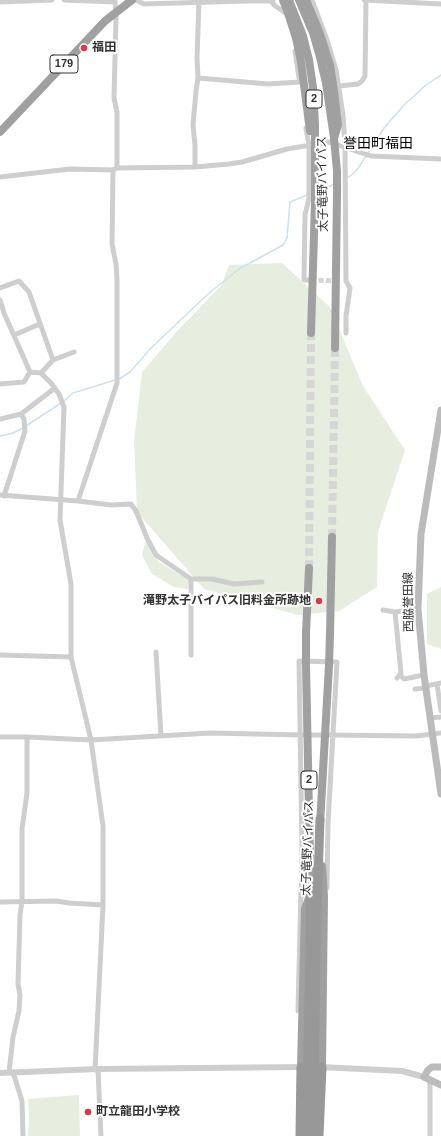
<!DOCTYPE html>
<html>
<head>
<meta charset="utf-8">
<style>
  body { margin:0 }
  canvas { display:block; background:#fff }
</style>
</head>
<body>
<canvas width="441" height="1136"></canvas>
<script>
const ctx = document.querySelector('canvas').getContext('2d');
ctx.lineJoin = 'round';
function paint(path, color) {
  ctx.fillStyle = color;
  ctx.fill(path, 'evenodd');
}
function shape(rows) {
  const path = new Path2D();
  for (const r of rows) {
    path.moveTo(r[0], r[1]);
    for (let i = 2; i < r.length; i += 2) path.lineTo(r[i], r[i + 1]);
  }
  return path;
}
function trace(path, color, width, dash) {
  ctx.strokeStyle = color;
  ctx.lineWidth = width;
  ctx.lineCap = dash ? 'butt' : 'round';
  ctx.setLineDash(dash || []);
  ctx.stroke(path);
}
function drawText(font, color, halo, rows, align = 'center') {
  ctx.font = font + ' Arial,"Noto Sans JP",sans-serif';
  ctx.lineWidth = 4;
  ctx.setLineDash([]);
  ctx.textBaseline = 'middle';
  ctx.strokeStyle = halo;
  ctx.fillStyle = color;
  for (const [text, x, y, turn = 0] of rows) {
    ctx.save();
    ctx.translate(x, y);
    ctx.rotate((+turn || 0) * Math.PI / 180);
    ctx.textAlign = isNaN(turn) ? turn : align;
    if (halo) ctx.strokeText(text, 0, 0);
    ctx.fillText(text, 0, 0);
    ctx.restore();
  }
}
paint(shape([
  [282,263,330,307,363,386,405,450,378,532,377,587,339,611,298,615,204,589,137,512,134,441,142,372,179,329,221,286,229,265],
  [146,540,159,562,189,580,188,589,174,587,152,574,142,555],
  [441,587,441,649,427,644,427,594],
  [79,1095,80,1136,28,1136,29,1119,28,1099]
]), '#e7eee0');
trace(shape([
  [347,178,353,174,359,167,384,128,405,104,426,85,441,75],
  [318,191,335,184],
  [119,379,130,372,151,348,208,294,239,269,283,245,287,238,290,202,307,195],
  [64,401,73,393,115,380],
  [26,426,61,403],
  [0,436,13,433,23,428]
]), '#cde1ed', 1.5);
trace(shape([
  [311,280,340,281]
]), '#d6d6d6', 5, [5, 2.5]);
trace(shape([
  [332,537,335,348],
  [309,568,311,333]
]), '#d6d6d6', 8, [8, 4]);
trace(shape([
  [64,0,115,2],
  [136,0,144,4,246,1,271,1],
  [273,0,271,1,274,5,284,12],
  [312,0,327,40,336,70,343,115,345,147,346,281,350,288,346,316,346,333],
  [364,0,441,4],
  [0,2,52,0],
  [295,51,299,78],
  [198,78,268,84,300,82],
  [339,86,358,84,362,81,365,76,366,0],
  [306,128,309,146,309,198,305,215,304,280,308,280],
  [195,167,195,145,193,125,196,91,198,78,197,58,199,0],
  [117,168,195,167,229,164,242,162,287,149,329,142,371,156,441,159],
  [0,177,70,169,113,170],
  [0,288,19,281,29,292,53,360],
  [0,300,4,313,30,372],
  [14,335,40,324],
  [30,372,41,373,51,383,59,394,64,407,60,520,71,584,71,657,91,740,103,826,103,905,95,1070],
  [41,373,53,360,74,352],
  [0,384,24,382,30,372],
  [0,419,21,414,55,388],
  [0,495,78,501,111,505,131,504,136,511,147,538,156,555,191,579,191,655],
  [4,496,25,431,24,419,21,414],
  [78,501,117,383,117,280,116,264,112,244,113,170,117,168,117,112,114,98,116,18,115,0],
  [191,579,212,579,234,584,262,582],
  [383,610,395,612,418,609],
  [395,612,401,673,397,678],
  [156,652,161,736],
  [0,655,71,657],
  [400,675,404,679,424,675],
  [437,684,441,711],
  [426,686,441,683],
  [415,689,426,688],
  [430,718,441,717],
  [311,735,321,735],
  [330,735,416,736,441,733],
  [0,737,27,737,91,740,210,733,303,735],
  [0,902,56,901,69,903,103,905],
  [298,1011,302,849,299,661,337,662,328,823,327,888],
  [98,1069,101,1136],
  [9,1072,13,1037,19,1011,20,995,18,984,20,915,22,901,22,829,27,793,27,737],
  [13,1072,22,1101,23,1136],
  [430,1136,430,1079]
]), '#cecece', 5);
trace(shape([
  [320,1067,402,1071,424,1077],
  [0,1073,98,1069,304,1067]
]), '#cecece', 6);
trace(shape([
  [441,410,421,534,418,609,424,675,441,794],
  [441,1067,432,1067,428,1070,424,1077,441,1085]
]), '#bbb', 7);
trace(shape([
  [283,0,288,13],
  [306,0,319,31,330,65,334,91,338,125,334,138],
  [0,132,105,21,132,0],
  [311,333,315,201],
  [335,348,337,193],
  [306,633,309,568],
  [330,634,332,537],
  [320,824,329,665],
  [301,1067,305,909,310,895,310,861,306,665],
  [322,1067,324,897,322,866]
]), '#a0a0a0', 8);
trace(shape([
  [310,895,311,908],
  [317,909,320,819],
  [300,1136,301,1067],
  [319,1136,322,1067]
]), '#989898', 9);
trace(shape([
  [289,0,303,36,309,60,313,87,315,125,315,201],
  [299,0,313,33,320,57,326,83,334,138,337,171,337,193],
  [288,13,296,38,301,62,310,131],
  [306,665,306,633],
  [329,665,330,634]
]), '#a0a0a0', 8);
trace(shape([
  [306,1136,311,908],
  [313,1136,317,909]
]), '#989898', 9);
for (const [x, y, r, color] of [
  [84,48,4,"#e63643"],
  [319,601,4,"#e63643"],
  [88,1112,4,"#e63643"]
]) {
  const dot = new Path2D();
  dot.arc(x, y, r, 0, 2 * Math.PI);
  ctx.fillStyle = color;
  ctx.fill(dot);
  trace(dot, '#fff', 1.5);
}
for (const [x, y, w] of [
  [64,64,28],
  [314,99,16],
  [309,780,16]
]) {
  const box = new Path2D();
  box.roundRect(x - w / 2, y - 9, w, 18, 3);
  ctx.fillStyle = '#fff';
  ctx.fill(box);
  trace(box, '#313131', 1);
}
drawText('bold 11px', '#313131', null, [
  ["179",64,64],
  ["2",314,99],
  ["2",309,780]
]);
drawText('bold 12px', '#313131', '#fff', [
  ["福田",92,48],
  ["滝野太子バイパス旧料金所跡地",311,601,"right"],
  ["町立龍田小学校",96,1112]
], 'left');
drawText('12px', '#313131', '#fff', [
  ["太子竜野バイパス",323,184,-91],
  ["西脇誉田線",409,602,-91],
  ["太子竜野バイパス",308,848,-88]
]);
drawText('14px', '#000', '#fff', [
  ["誉田町福田",378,144]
]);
</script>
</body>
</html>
